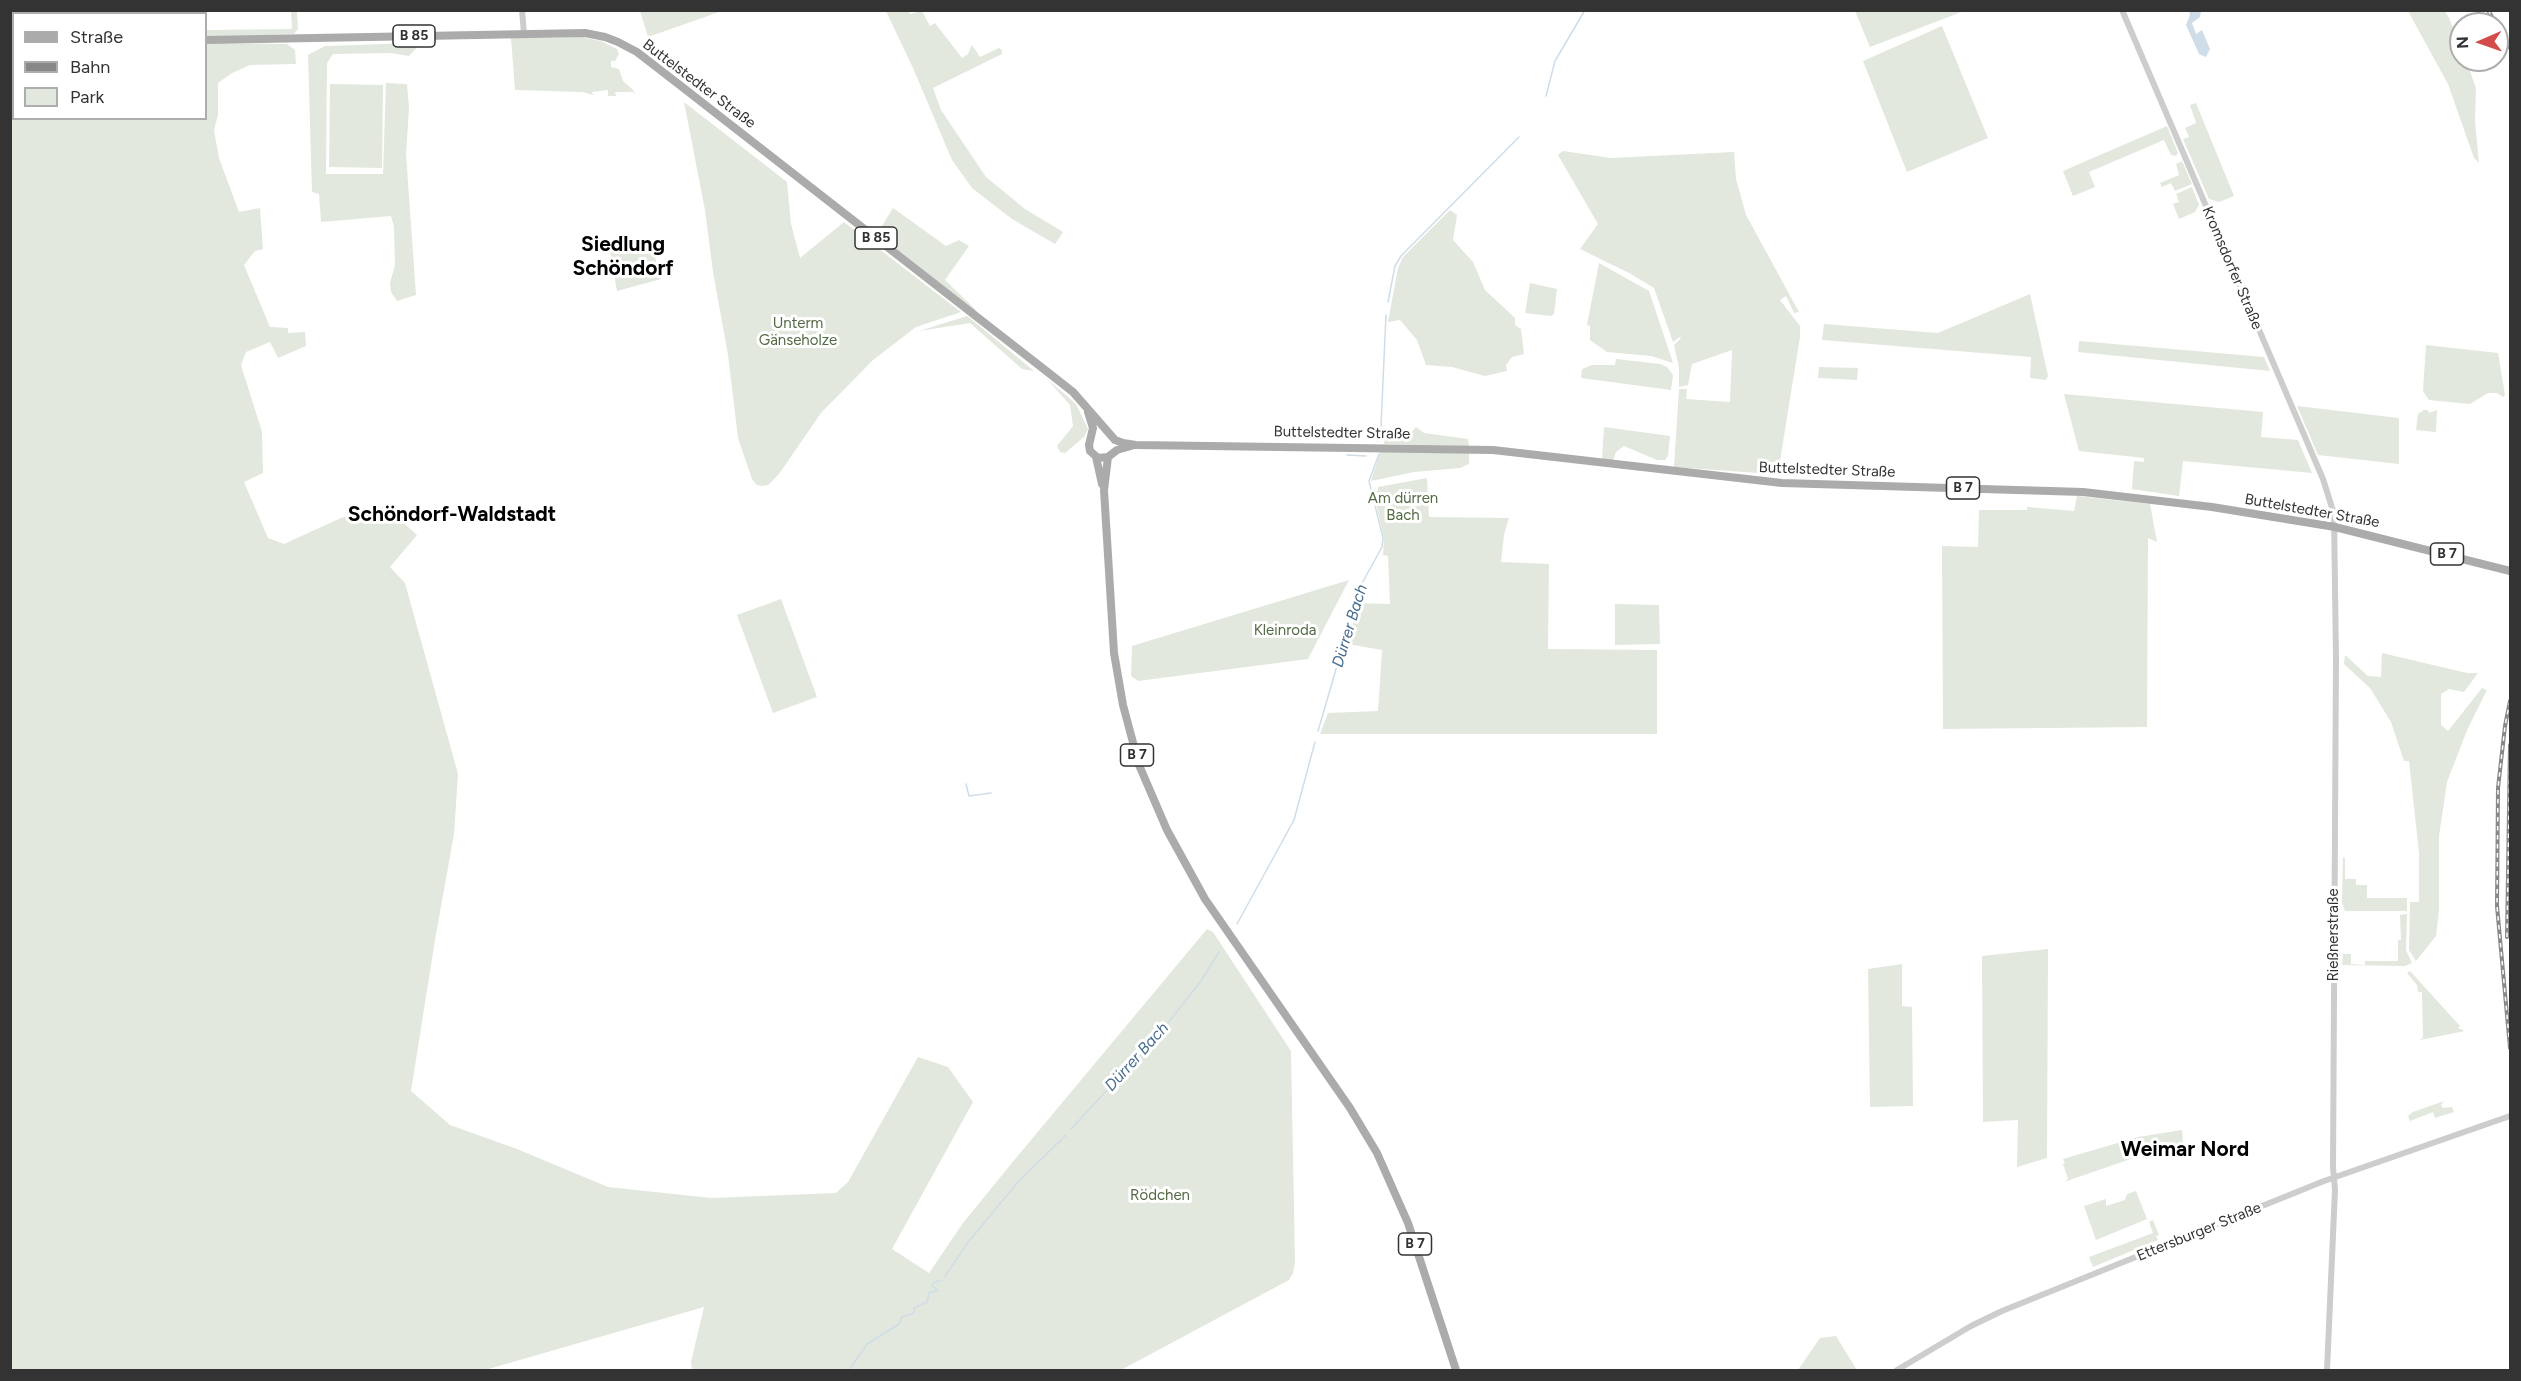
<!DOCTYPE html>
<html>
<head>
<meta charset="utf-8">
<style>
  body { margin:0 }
  #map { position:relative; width:2521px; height:1381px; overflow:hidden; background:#fff; font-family:Figtree,sans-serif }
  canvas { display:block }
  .frame { position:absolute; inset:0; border:12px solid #333; pointer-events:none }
  .legend { position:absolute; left:12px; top:12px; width:195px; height:108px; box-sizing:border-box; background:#fff; border:2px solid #adadad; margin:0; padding:8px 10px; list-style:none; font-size:18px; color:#333 }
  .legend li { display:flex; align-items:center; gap:12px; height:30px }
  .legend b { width:30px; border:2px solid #adadad }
  .north { position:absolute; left:2449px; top:12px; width:60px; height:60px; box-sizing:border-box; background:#fff; border:2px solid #adadad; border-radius:50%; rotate:268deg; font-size:16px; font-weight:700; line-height:24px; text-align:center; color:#333 }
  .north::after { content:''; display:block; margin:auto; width:21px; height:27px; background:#d34c4b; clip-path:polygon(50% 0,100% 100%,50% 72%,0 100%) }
</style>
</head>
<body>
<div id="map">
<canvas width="2521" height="1381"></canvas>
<div class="frame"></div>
<ul class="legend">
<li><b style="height:8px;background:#ababab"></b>Straße</li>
<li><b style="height:8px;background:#888"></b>Bahn</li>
<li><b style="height:16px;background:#e2e8dd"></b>Park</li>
</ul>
<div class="north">N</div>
</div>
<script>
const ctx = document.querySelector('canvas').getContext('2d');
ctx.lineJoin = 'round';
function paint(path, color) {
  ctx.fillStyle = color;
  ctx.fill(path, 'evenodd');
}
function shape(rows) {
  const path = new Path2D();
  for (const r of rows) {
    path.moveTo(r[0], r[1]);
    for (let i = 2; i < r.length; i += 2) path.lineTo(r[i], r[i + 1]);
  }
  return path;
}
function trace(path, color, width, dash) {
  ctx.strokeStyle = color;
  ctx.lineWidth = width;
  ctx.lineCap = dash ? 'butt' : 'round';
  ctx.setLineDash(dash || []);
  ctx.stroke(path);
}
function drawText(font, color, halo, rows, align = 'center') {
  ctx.font = font + ' Figtree,sans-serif';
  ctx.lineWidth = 6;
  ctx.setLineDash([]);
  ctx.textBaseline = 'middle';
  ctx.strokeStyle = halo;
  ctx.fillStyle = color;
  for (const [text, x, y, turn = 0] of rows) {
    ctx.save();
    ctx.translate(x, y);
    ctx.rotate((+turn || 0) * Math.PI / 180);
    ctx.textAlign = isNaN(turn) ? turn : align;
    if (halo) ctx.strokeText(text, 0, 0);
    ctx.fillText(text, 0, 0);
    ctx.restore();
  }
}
paint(shape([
  [291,11,297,11,298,29,294,34,206,37,206,30,292,29],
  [640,11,640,10,722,11,648,37],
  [886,11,908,11,910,14,922,11,930,26,935,23,962,58,968,54,972,45,980,57,999,48,1002,50,1002,54,933,88,941,110,986,177,1025,209,1063,232,1055,244,1012,219,972,188,952,160,913,68],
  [1855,11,1964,11,1870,47],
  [2408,11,2445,11,2449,18,2461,47,2461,60,2466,60,2476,88,2475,121,2479,163,2474,158,2448,84],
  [1942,26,1988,138,1907,172,1863,61],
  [581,37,601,41,617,49,619,54,615,61,611,61,611,67,619,69,623,81,633,90,636,96,633,92,615,92,616,96,608,96,608,90,592,92,593,95,583,92,515,90,511,38],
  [424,40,409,56,391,53,333,54,327,63,326,174,383,174,386,83,407,84,409,108,406,154,416,295,397,301,391,292,390,283,395,265,394,227,391,216,321,222,319,194,312,192,308,55,325,46,386,44],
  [206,43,287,44,295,50,296,64,250,65,232,73,218,83,218,115,214,130,219,158,239,212,260,208,263,249,255,251,244,265,270,327,288,328,288,333,305,332,306,346,278,358,270,342,246,352,241,365,262,432,263,473,244,482,268,538,284,544,341,518,385,506,417,535,390,567,405,583,458,774,454,834,435,940,411,1091,450,1125,517,1149,608,1187,711,1198,836,1193,848,1182,918,1057,948,1067,973,1102,892,1249,929,1273,963,1223,1011,1164,1207,929,1213,932,1291,1051,1295,1262,1293,1273,1289,1280,1121,1370,692,1370,691,1362,704,1307,485,1370,11,1370,10,84,13,83,14,118,206,118],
  [330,84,383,85,382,168,329,167],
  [684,102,787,182,791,224,800,258,844,222,961,312,916,327,873,360,821,413,779,474,768,485,762,486,757,485,752,479,738,438,728,355,713,272,705,210],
  [2196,103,2234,196,2219,202,2209,199,2183,139,2189,137,2185,128,2196,123,2190,105],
  [2167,126,2178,153,2176,156,2171,155,2164,140,2089,172,2095,187,2073,196,2063,171],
  [1563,151,1611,158,1734,152,1736,179,1746,215,1799,312,1794,313,1786,296,1780,300,1800,326,1800,337,1779,467,1772,474,1674,467,1679,389,1687,389,1686,399,1730,402,1732,350,1692,364,1688,385,1679,387,1679,368,1674,345,1681,338,1680,337,1673,342,1654,288,1631,274,1580,249,1598,224,1558,155],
  [2182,161,2192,184,2175,191,2171,183,2162,187,2160,183,2179,175,2176,164],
  [2192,187,2199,205,2195,212,2179,219,2173,204,2179,202,2176,194],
  [893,208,946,246,959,240,969,246,945,280,976,310,974,310,877,234],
  [1450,210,1457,215,1453,240,1473,262,1485,290,1515,318,1515,325,1521,329,1524,354,1512,357,1506,365,1507,371,1485,376,1452,367,1426,365,1417,340,1400,320,1388,322,1398,268,1403,257],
  [651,243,661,279,617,291,610,251,627,244],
  [1599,263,1649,291,1673,363,1651,356,1607,352,1590,340,1590,326,1587,325],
  [1530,283,1557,289,1554,314,1551,316,1525,313],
  [2030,294,2048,376,2046,380,2030,378,2031,357,1822,340,1824,324,1938,333],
  [967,316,970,318,1034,371,1022,369,970,323,919,331],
  [2079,341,2264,357,2270,371,2078,352],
  [2426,345,2498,353,2505,395,2503,397,2497,393,2488,393,2470,404,2429,400,2423,391],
  [1616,359,1660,364,1667,367,1673,375,1671,390,1581,378,1582,369,1592,365,1615,365],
  [1819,367,1858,368,1857,380,1818,378],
  [1047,379,1076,404,1088,429,1084,437,1065,453,1060,452,1057,446,1073,426,1070,405],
  [2064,394,2263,412,2261,437,2298,440,2312,473,2183,461,2179,496,2132,489,2134,461,2144,462,2144,458,2079,451],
  [2297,406,2399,418,2399,464,2318,455],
  [2424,410,2428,410,2429,413,2437,410,2436,432,2416,430,2418,414],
  [1416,427,1424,433,1468,439,1469,446,1384,444,1385,438,1404,440],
  [1604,427,1670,436,1668,456,1665,460,1657,460,1624,446,1616,452,1613,461,1602,460],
  [1380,452,1469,453,1469,464,1460,468,1414,472,1371,481],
  [1427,478,1429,517,1509,518,1504,535,1501,562,1549,564,1548,649,1657,650,1657,734,1320,734,1328,713,1378,711,1382,650,1348,644,1358,603,1390,604,1388,556,1383,555,1384,538,1373,491,1378,491,1378,487],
  [2077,496,2150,504,2157,542,2148,538,2147,727,1943,729,1942,546,1978,547,1979,510,2027,510,2027,507,2074,511],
  [1349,580,1308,659,1138,681,1131,676,1132,646],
  [781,599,817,697,773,713,737,615],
  [1615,604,1659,605,1660,644,1615,645],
  [2382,653,2467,673,2478,673,2464,692,2449,689,2441,694,2441,725,2448,731,2482,688,2487,690,2468,728,2447,782,2439,836,2439,910,2436,936,2416,961,2409,950,2410,902,2419,902,2419,853,2409,761,2404,761,2391,722,2370,688,2344,664,2345,655,2368,676,2381,677],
  [2343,857,2345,858,2345,879,2356,879,2356,885,2367,885,2367,898,2407,898,2407,911,2345,911,2342,903],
  [2407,914,2406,950,2412,963,2405,966,2342,965,2343,954,2351,954,2351,964,2365,965,2365,961,2398,961,2398,940,2401,940,2400,915],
  [2048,949,2047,1158,2017,1167,2018,1120,1983,1122,1982,956],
  [1902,964,1902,1006,1912,1007,1913,1106,1870,1107,1868,969],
  [2410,971,2460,1026,2458,1028,2465,1031,2420,1040,2423,1037,2422,992,2418,992,2417,985,2407,973],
  [2444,1101,2441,1105,2443,1108,2452,1107,2454,1112,2435,1118,2433,1112,2410,1121,2408,1116,2413,1112],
  [2182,1130,2183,1144,2174,1144,2148,1151,2148,1153,2064,1182,2068,1179,2063,1164,2065,1163,2063,1159,2138,1137],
  [2136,1191,2147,1219,2096,1240,2084,1206,2106,1199,2106,1206,2125,1200,2127,1194],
  [2153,1220,2159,1235,2156,1236,2158,1240,2093,1267,2089,1257,2153,1233,2149,1222],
  [1836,1336,1857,1370,1798,1370,1820,1338]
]), '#e2e8dd');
paint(shape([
  [2189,11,2201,11,2200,17,2192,23,2196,34,2202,30,2210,49,2206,57,2199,54,2186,25,2190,15]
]), '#cfdde8');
trace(shape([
  [1546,96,1555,61,1585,10],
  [1388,302,1395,266,1401,256,1519,137],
  [1378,441,1381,426,1386,315],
  [1347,455,1366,456],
  [1318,731,1360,587,1382,547,1383,538,1369,481,1379,454],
  [966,784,969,796,991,793],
  [1237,924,1294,820,1315,742],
  [1071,1129,1160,1033,1201,981,1219,952],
  [945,1276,969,1241,1018,1182,1066,1135],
  [849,1370,867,1344,899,1324,902,1317,914,1313,914,1308,927,1302,929,1293,938,1290,932,1286,934,1282,942,1280]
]), '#cfdde8', 1.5);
trace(shape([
  [522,10,524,34],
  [2122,10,2323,479,2334,514,2336,659,2333,1167,2335,1190,2327,1370],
  [1897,1370,1971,1326,2002,1311,2324,1181,2510,1116]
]), '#cdcdcd', 6);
trace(shape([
  [206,40,585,33,605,37,618,42,637,52,681,86,1045,370,1073,392,1115,440,1123,443,1136,445,1493,450,1782,483,2083,492,2212,507,2335,527,2510,571],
  [10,80,14,79],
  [1088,412,1093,428,1089,445,1090,451,1098,458,1108,457],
  [1131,446,1117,450,1108,457,1104,490,1114,653,1123,705,1139,765,1167,830,1205,899,1350,1108,1377,1153,1408,1223,1456,1370],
  [1096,457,1102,484]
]), '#ababab', 8);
const rail = shape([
  [2488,10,2510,48],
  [2510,701,2505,726,2498,788,2497,906,2510,1048],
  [2507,937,2510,745]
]);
trace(rail, '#888', 4);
trace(rail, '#fff', 1.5, [4.5]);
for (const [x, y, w] of [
  [414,36,42],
  [876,238,42],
  [1963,488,33],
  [2447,554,33],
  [1137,755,33],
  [1415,1244,33]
]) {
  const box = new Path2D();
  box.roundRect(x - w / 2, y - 11, w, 22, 4.5);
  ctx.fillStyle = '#fff';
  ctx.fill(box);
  trace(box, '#333', 1.5);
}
drawText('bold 14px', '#333', null, [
  ["B 85",414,36],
  ["B 85",876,238],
  ["B 7",1963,488],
  ["B 7",2447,554],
  ["B 7",1137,755],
  ["B 7",1415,1244]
]);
drawText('15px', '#333', '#fff', [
  ["Buttelstedter Straße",699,84,37],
  ["Kromsdorfer Straße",2232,268,67],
  ["Buttelstedter Straße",1342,433,1],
  ["Buttelstedter Straße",1827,470,2],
  ["Buttelstedter Straße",2312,511,10],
  ["Rießnerstraße",2334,935,-90],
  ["Ettersburger Straße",2199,1232,-22]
]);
drawText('15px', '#536a44', '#fff', [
  ["Unterm",798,324],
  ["Gänseholze",798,341],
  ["Am dürren",1403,499],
  ["Bach",1403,516],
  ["Kleinroda",1285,631],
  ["Rödchen",1160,1196]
]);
drawText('italic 16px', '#486d8d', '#fff', [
  ["Dürrer Bach",1350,626,-73],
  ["Dürrer Bach",1137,1057,-48]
]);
drawText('bold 21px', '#000', '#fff', [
  ["Siedlung",623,245],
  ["Schöndorf",623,269],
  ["Schöndorf-Waldstadt",452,515],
  ["Weimar Nord",2185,1150]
]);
</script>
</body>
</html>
